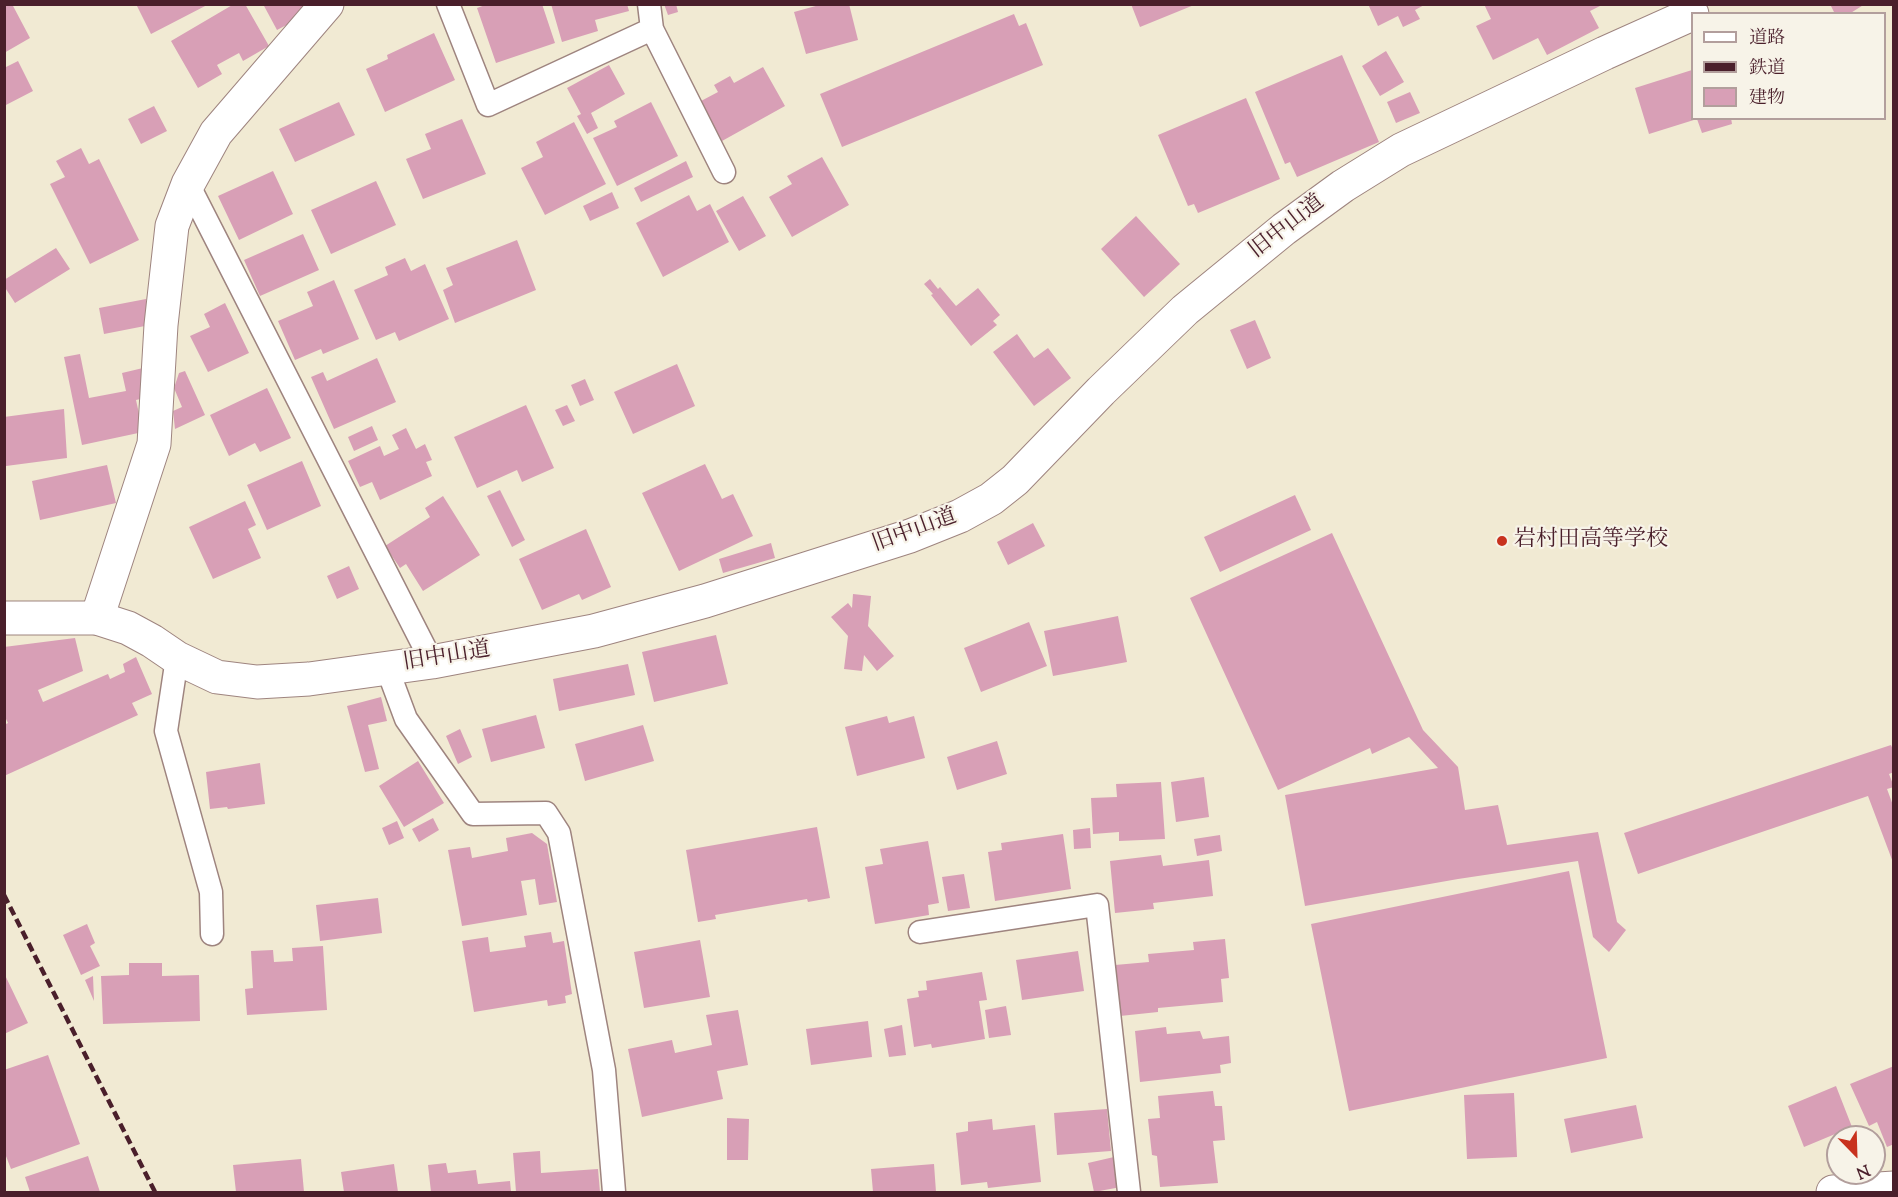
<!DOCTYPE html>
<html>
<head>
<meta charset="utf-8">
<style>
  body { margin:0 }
  #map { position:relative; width:1898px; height:1197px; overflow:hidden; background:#f1ead3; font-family:"Sorts Mill Goudy","Noto Serif JP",serif }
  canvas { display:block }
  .frame { position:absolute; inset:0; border:6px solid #4a1f2b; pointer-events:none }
  .legend { position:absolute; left:1691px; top:12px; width:195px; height:108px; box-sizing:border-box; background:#f7f3e8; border:2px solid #b29e9c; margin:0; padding:8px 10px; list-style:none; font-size:18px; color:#4a1f2b }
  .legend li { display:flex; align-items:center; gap:12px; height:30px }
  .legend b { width:30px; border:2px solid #b29e9c }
  .north { position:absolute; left:1826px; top:1125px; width:60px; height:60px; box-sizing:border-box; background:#f7f3e8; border:2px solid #b29e9c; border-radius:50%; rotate:157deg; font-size:16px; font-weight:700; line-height:24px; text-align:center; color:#4a1f2b }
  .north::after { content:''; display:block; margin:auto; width:21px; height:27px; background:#c8321e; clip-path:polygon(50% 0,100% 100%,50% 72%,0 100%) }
</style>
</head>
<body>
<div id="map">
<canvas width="1898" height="1197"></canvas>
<div class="frame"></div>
<ul class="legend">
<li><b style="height:8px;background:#fff"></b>道路</li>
<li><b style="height:8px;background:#4a1f2b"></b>鉄道</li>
<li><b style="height:16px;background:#d89fb6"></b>建物</li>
</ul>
<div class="north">N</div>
</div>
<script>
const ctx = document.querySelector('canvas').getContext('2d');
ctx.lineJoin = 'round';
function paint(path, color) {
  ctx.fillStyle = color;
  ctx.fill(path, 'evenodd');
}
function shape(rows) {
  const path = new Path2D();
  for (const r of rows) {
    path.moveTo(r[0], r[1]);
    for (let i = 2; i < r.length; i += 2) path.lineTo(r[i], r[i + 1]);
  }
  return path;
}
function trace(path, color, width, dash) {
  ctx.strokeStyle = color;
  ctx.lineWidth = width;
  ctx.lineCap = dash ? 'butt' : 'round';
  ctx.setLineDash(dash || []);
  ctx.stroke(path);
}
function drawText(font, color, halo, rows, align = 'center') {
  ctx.font = font + ' "Sorts Mill Goudy","Noto Serif JP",serif';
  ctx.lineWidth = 4.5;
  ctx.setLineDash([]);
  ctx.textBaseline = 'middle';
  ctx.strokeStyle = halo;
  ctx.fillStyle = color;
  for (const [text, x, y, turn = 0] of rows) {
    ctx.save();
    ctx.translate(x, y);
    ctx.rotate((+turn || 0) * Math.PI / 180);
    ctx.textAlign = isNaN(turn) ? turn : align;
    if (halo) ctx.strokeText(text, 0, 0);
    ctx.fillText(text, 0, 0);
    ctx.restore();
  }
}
paint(shape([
  [4,4,12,4,30,38,4,53],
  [136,4,209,4,151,34],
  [234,4,245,4,269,46,243,61,239,53,217,65,222,74,198,88,171,41],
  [263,4,310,4,313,11,277,30],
  [488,4,542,4,555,43,496,63,477,8],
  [551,4,627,4,629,11,595,20,598,31,562,42],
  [664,4,676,4,678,12,668,15],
  [823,4,849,4,858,40,806,54,794,12],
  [1131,4,1194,4,1194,5,1140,27],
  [1368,4,1426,4,1415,10,1420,19,1403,27,1398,16,1378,26],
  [1484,4,1604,4,1590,11,1599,28,1547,55,1538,38,1493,60,1476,26,1491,19],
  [1830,4,1865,4,1849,14,1835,14],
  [1014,14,1019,26,1026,23,1043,65,842,147,820,94],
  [434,33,455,80,385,112,366,69,388,59,387,55],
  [1386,51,1404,82,1380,96,1362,66],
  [1342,55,1379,142,1297,177,1290,162,1285,164,1255,92],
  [18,61,33,91,4,106,4,68],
  [609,65,625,94,591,113,598,128,587,134,577,116,581,114,567,88],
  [763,67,785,106,722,141,701,101,718,92,714,85,730,76,734,83],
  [1692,70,1692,118,1731,118,1732,124,1702,133,1697,119,1649,134,1635,88],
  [1410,92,1420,113,1396,123,1387,102],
  [1246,98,1280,179,1198,213,1194,204,1188,206,1158,135],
  [339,102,355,135,295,162,279,129],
  [651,102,678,156,617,186,593,138,617,127,614,121],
  [154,106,167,131,141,144,128,119],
  [462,119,486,174,423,199,406,159,431,149,425,134],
  [574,122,606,184,545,215,521,168,543,157,536,142],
  [81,148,89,164,99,159,139,240,90,264,50,184,65,177,56,161],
  [822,157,849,205,792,237,769,197,792,184,787,176],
  [686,161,693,177,641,202,634,188],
  [273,171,293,214,239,240,218,196],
  [376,181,396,225,331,254,311,210],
  [612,192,619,208,590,221,583,206],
  [689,195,697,211,710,204,729,242,663,277,636,223],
  [743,196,766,236,739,251,716,211],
  [1136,216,1180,264,1144,297,1101,249],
  [303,234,319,270,260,296,244,260],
  [517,240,536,290,455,323,443,290,453,285,446,268],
  [56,248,70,269,15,303,4,286,4,280],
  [405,258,411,271,425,264,449,319,399,341,395,332,376,340,354,290,388,275,385,267],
  [930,279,938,289,940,287,956,306,978,288,1000,315,993,321,997,325,971,346,931,295,933,294,924,284],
  [334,280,359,339,323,354,321,349,295,360,278,321,313,306,307,292],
  [146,299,150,325,104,334,99,308],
  [225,303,249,353,208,372,190,336,210,327,204,314],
  [1255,320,1271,358,1247,369,1230,330],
  [1017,334,1034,358,1048,348,1071,378,1034,406,993,352],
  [80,354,89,398,126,391,122,373,143,368,149,397,136,400,143,432,82,445,64,357],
  [377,358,396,402,334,429,311,377,323,372,327,381],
  [677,364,695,406,633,434,614,392],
  [185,371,205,415,175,429,173,411,182,407,174,388,179,373],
  [585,379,594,400,580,406,571,385],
  [267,388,291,438,260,452,255,443,229,456,210,415],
  [526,405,554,468,522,482,517,470,477,488,454,437],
  [567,405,575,421,563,426,555,410],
  [64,409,67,458,6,466,4,463,4,417],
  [372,426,378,440,354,451,348,437],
  [406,428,416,449,425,444,432,460,426,462,432,476,380,500,372,482,360,487,348,461,380,446,384,456,399,449,392,435],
  [302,461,321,506,267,530,247,485],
  [705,464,722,499,733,494,753,536,679,571,642,493],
  [107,465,116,503,40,520,32,481],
  [500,490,525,540,512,547,487,496],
  [1295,495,1311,530,1220,572,1204,537],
  [443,496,480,555,423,591,406,564,400,568,385,546,430,517,425,508],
  [245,501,256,525,248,529,261,558,213,579,189,527],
  [1033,523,1045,546,1008,565,997,542],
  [586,529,611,587,582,600,579,594,542,610,519,559],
  [1332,533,1423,730,1458,767,1465,810,1498,805,1507,845,1598,832,1617,922,1626,930,1609,952,1593,937,1578,861,1458,879,1305,906,1285,795,1438,768,1409,737,1372,754,1370,748,1278,790,1190,598],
  [771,543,775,558,723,573,719,559],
  [349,566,359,589,337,599,327,576],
  [853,594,871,596,868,626,894,656,877,671,864,655,862,671,844,669,848,636,831,617,848,603,852,608],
  [1118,616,1127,662,1053,676,1044,631],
  [1029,622,1047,666,981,692,964,648],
  [716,635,728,684,654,702,642,652],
  [75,638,83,671,38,690,43,702,108,674,110,679,125,672,123,664,136,657,152,694,132,703,138,715,4,776,4,725,8,723,4,715,4,647],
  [628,664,635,695,559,711,553,679],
  [381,697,387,721,368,725,379,769,365,772,347,706],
  [536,715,545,748,491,762,482,729],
  [887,716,889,723,914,716,925,758,857,776,845,727],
  [643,725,654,761,585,781,575,744],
  [460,729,472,757,458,764,446,736],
  [997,741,1007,774,957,790,947,757],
  [1891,745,1894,752,1894,772,1889,774,1894,787,1887,789,1894,808,1894,865,1868,796,1638,874,1624,833],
  [418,761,444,803,404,827,379,786],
  [260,763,265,804,228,809,227,807,210,809,206,772],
  [1204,777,1209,817,1176,822,1171,782],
  [1161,782,1165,839,1119,841,1119,832,1093,834,1091,798,1117,797,1116,784],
  [433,818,439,830,419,842,412,829],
  [397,821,404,838,389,845,382,828],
  [817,827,830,898,808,902,807,899,715,915,716,919,698,922,686,850],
  [1090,828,1091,848,1074,849,1073,830],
  [532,833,547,844,557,902,539,905,535,879,521,881,527,915,462,926,448,850,470,847,472,858,508,851,506,838],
  [1063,834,1071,889,995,901,988,852,1002,850,1001,843],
  [1220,835,1222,851,1197,856,1194,839],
  [928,841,939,903,928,905,929,915,875,924,865,867,883,864,880,849],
  [1161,855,1163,866,1209,860,1213,896,1153,903,1154,909,1115,913,1110,861],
  [1569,871,1607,1058,1349,1111,1311,924],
  [964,874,970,908,948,911,942,877],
  [378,898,382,933,320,941,316,905],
  [87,924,95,943,90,946,100,966,81,975,63,935],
  [551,932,553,943,564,941,572,994,565,996,566,1003,548,1006,547,1000,474,1012,462,941,488,937,490,952,526,947,524,936],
  [1225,939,1229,978,1221,979,1223,1002,1158,1008,1158,1012,1120,1016,1115,965,1149,962,1148,954,1194,950,1193,942],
  [700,940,710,997,644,1008,634,952],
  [323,946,327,1010,247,1015,245,989,253,988,251,951,273,950,274,962,293,961,292,948],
  [1078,951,1084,991,1022,1000,1016,960],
  [129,963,162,963,162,976,199,975,200,1021,103,1024,101,976,129,975],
  [982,972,987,1000,979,1001,985,1039,932,1048,931,1044,914,1047,907,999,919,997,918,991,927,990,926,981],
  [4,973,28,1023,4,1034],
  [93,976,94,1001,85,980],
  [1006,1006,1011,1035,989,1038,985,1010],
  [738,1010,748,1065,717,1071,723,1099,642,1117,628,1049,672,1040,675,1053,712,1045,706,1015],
  [868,1021,872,1057,811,1065,806,1029],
  [902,1025,906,1055,889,1057,884,1029],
  [1166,1027,1167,1034,1200,1031,1203,1039,1229,1036,1231,1063,1220,1065,1221,1073,1140,1082,1135,1031],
  [48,1055,80,1144,11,1169,4,1151,4,1070],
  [1894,1066,1894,1144,1887,1147,1877,1122,1869,1126,1850,1084],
  [1836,1086,1852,1127,1804,1147,1788,1106],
  [1213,1091,1215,1106,1222,1106,1225,1140,1213,1141,1218,1183,1160,1187,1157,1156,1152,1155,1148,1119,1160,1118,1158,1096],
  [1514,1093,1517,1157,1467,1159,1464,1095],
  [1636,1105,1643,1138,1571,1153,1564,1119],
  [1107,1109,1111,1151,1057,1155,1054,1113],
  [727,1118,749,1119,748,1160,727,1160],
  [992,1119,993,1130,1035,1125,1041,1182,988,1188,987,1182,961,1185,956,1133,968,1131,968,1122],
  [540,1151,541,1173,598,1169,600,1192,516,1192,513,1153],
  [88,1156,100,1192,30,1192,25,1177],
  [1114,1157,1121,1187,1094,1192,1088,1163],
  [301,1159,304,1192,236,1192,233,1165],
  [446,1163,448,1173,476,1170,478,1184,510,1181,511,1192,431,1192,428,1165],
  [394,1164,398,1192,344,1192,341,1172],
  [934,1164,936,1192,873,1192,871,1169]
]), '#d89fb6');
const lane = shape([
  [448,4,488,105,652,29],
  [649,4,652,29,724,172],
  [188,184,432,662],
  [177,658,166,731,211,892,212,934],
  [387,668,406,719,473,814,546,813,559,833,604,1070,614,1192],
  [920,932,1097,905,1129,1192]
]);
const street = shape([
  [97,618,154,444,161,325,172,226,188,184,216,133,327,4]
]);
const secondary = shape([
  [4,618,97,618,128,628,152,641,177,658,217,677,257,682,309,679,432,662,594,631,705,601,910,536,960,516,991,499,1015,480,1101,391,1185,310,1284,229,1343,186,1401,150,1605,53,1692,14]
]);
const primary = shape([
  [1833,1192,1894,1188]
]);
trace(lane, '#9e847f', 25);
trace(street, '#9e847f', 35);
trace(secondary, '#9e847f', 35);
trace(primary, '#9e847f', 35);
trace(lane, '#fff', 22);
trace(street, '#fff', 33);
trace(secondary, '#fff', 33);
trace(primary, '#fff', 33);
trace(shape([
  [4,895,155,1192]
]), '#4a1f2b', 4.5, [9, 4.5]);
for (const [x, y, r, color] of [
  [1502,541,6,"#c8321e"]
]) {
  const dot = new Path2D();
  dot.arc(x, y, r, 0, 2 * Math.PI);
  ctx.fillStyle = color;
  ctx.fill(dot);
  trace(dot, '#f7f3e8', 2);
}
drawText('22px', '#4a1f2b', '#f7f3e8', [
  ["旧中山道",1288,228,-38],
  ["旧中山道",915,532,-20],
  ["旧中山道",447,658,-9]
]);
drawText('22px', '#4a1f2b', '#f7f3e8', [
  ["岩村田高等学校",1514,541]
], 'left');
</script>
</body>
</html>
